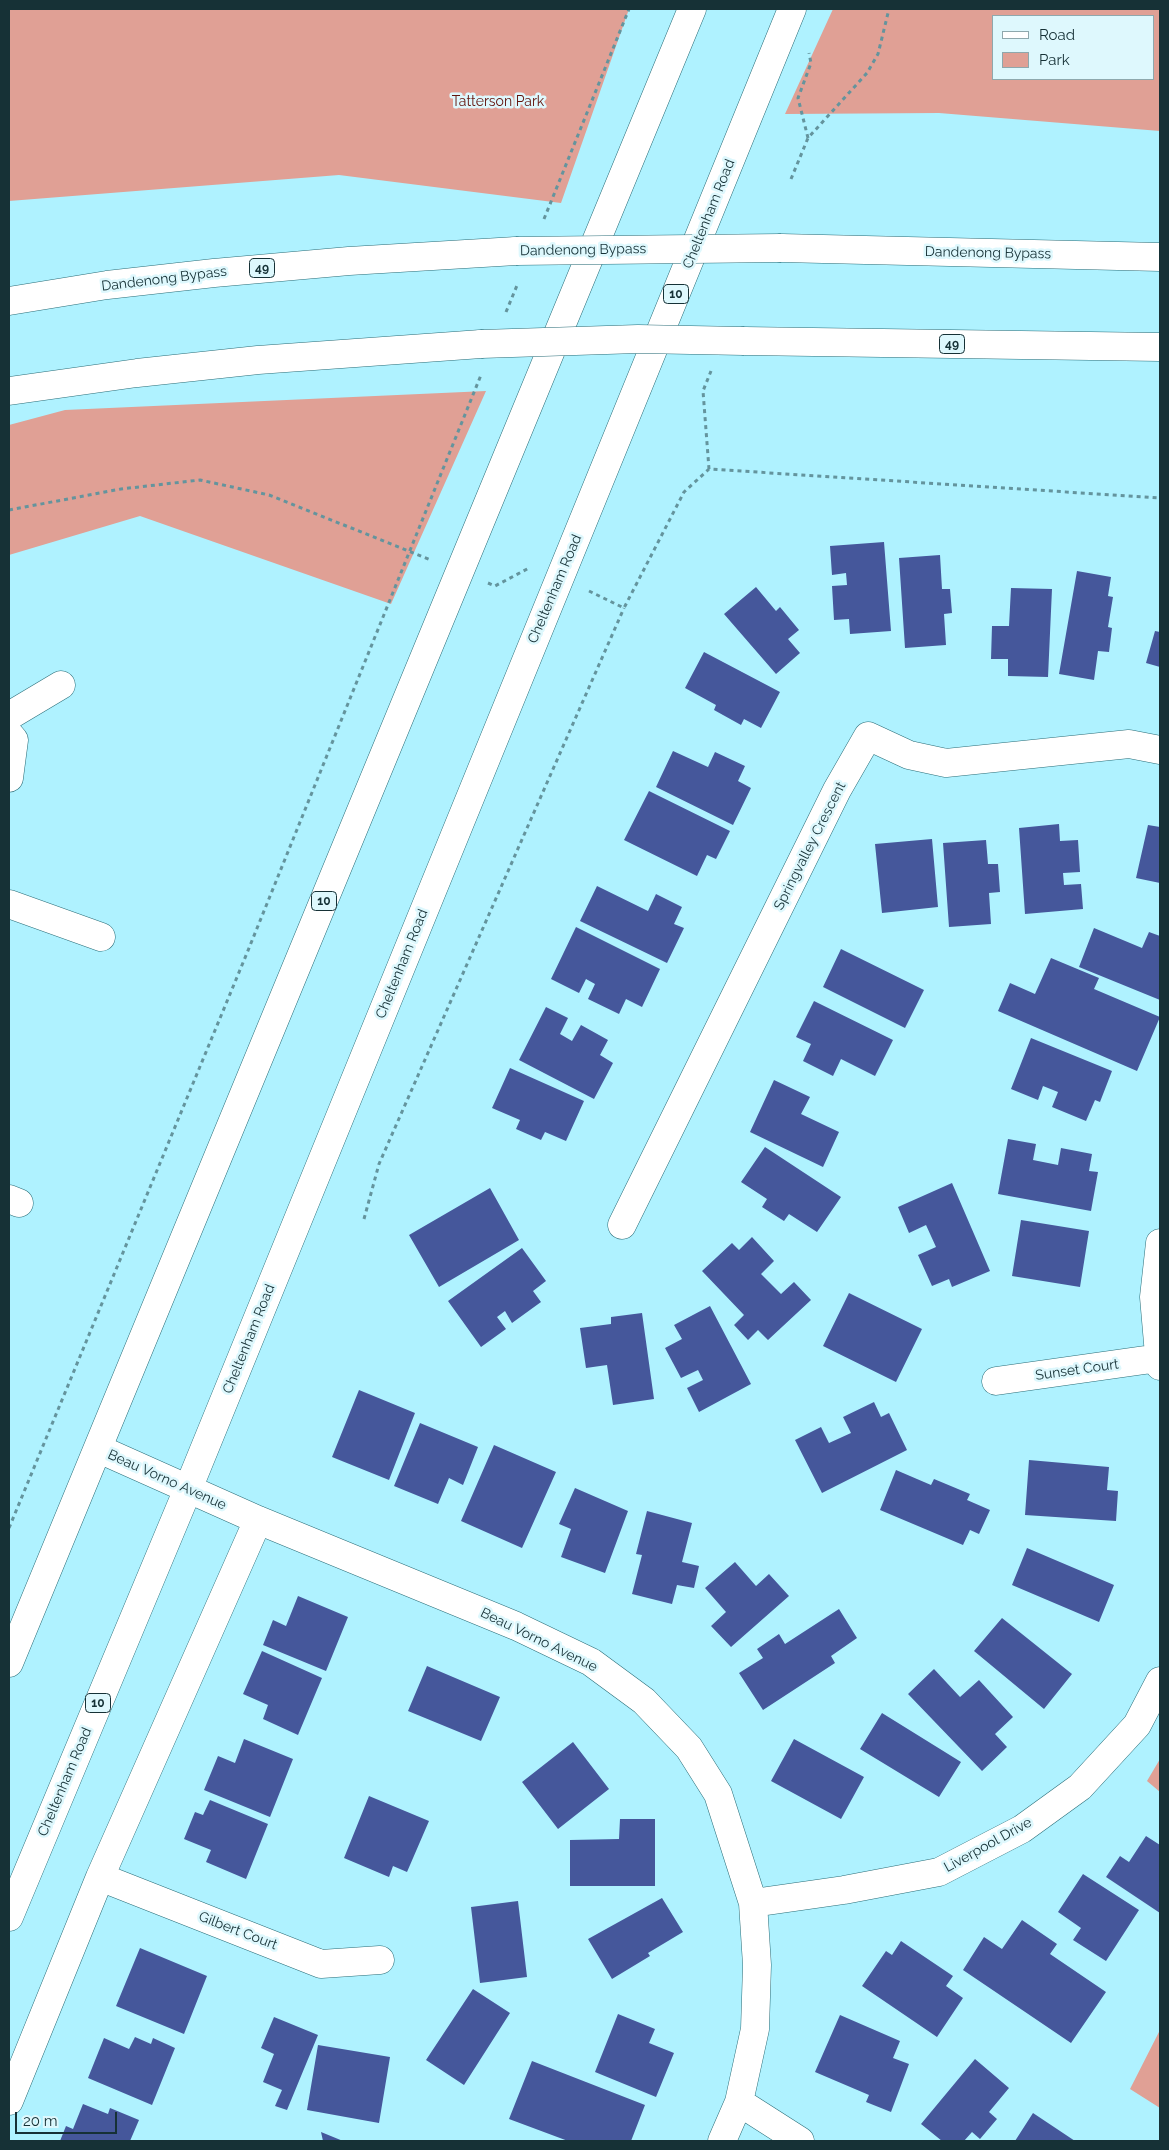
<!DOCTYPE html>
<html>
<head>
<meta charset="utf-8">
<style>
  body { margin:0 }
  #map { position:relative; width:1169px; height:2150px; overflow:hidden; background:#aff2ff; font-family:Raleway,sans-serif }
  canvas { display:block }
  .frame { position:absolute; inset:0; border:10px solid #163136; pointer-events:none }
  .legend { position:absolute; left:992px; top:15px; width:162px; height:65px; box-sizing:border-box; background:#def8fd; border:1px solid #8ea8ad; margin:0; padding:6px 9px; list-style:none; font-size:15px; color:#163136 }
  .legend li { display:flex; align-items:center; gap:10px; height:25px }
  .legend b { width:25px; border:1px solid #8ea8ad }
  .scale { position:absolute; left:15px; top:2112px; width:102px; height:22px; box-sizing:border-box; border:2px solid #163136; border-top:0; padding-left:6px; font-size:15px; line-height:18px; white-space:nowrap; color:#163136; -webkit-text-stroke:4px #def8fd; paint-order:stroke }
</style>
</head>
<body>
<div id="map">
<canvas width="1169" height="2150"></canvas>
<div class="frame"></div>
<ul class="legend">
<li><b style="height:6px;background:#fff"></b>Road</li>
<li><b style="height:14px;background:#e0a095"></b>Park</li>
</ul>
<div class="scale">20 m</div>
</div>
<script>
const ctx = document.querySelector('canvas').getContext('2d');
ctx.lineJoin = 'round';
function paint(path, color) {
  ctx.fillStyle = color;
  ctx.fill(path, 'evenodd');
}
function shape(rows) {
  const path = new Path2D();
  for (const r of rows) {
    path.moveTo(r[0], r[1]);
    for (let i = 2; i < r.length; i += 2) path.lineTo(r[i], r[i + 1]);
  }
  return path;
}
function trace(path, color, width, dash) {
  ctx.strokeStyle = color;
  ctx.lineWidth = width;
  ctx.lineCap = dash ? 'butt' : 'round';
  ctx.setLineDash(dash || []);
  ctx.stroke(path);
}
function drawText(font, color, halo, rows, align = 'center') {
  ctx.font = font + ' Raleway,sans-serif';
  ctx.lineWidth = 5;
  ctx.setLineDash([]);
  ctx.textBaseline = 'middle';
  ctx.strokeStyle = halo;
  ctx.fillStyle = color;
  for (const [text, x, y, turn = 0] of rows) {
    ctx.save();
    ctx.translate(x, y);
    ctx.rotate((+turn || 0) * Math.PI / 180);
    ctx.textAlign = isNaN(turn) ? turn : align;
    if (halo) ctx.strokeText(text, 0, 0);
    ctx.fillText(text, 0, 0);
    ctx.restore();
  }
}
paint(shape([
  [9,9,629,9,561,203,339,175,9,201],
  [833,9,1160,9,1160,131,939,113,785,114],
  [993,16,1153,16,1153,79,993,79],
  [486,391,391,604,140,516,9,555,9,425,65,410],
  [1160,1759,1160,1792,1147,1781],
  [1160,2030,1160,2108,1130,2089]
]), '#e0a095');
paint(shape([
  [884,542,891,631,850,634,849,619,834,620,832,586,847,585,846,573,832,575,830,546],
  [940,555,942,589,950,589,952,613,944,614,946,645,905,648,899,558],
  [1077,571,1111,577,1108,596,1113,597,1108,627,1112,628,1109,652,1098,651,1094,680,1059,674],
  [756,587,776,611,780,607,799,630,788,639,800,653,776,674,724,614],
  [1011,588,1052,589,1048,677,1008,676,1008,659,991,659,992,626,1009,626],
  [1155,631,1160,632,1160,667,1146,663],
  [704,652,780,692,761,728,744,719,741,725,714,710,716,705,685,688],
  [673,751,708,767,715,752,745,766,738,781,751,788,733,825,656,787],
  [649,791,730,831,716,859,707,855,697,876,624,840],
  [1059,824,1060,841,1078,840,1080,872,1063,873,1064,885,1081,884,1083,909,1025,914,1019,828],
  [1148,825,1160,827,1160,883,1136,878],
  [932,839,938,907,882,913,875,844],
  [986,840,988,864,998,864,1000,892,989,893,991,924,949,927,943,843],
  [597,886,648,911,656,894,682,907,674,924,684,928,667,963,580,921],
  [576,927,660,969,642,1007,626,999,619,1014,588,999,595,984,586,979,579,993,551,979],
  [1094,928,1142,948,1149,932,1160,936,1160,1000,1079,967],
  [841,949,924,990,905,1028,823,987],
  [1051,958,1099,978,1094,989,1160,1017,1137,1071,998,1011,1010,983,1035,994],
  [814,1001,893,1040,875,1076,841,1059,833,1076,803,1061,811,1044,796,1037],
  [546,1007,568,1018,560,1034,572,1041,581,1025,608,1040,600,1055,613,1063,594,1099,519,1060],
  [1031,1038,1112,1071,1100,1102,1095,1100,1086,1121,1052,1107,1058,1092,1043,1086,1038,1100,1011,1089],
  [510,1068,584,1101,566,1141,545,1132,541,1140,516,1129,520,1120,492,1108],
  [774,1080,810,1097,801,1114,839,1132,823,1167,750,1132],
  [1008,1139,1036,1144,1033,1160,1058,1165,1061,1148,1092,1154,1089,1171,1098,1172,1091,1211,998,1194],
  [765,1147,841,1197,817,1232,789,1214,784,1221,762,1207,767,1199,741,1182],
  [952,1183,990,1271,952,1287,949,1279,932,1286,918,1255,936,1247,926,1225,909,1233,898,1207],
  [490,1188,519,1240,439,1287,409,1235],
  [1021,1220,1089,1231,1080,1287,1012,1276],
  [752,1237,774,1261,761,1274,781,1294,794,1282,811,1300,768,1340,758,1330,748,1340,734,1325,744,1315,702,1271,732,1243,739,1250],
  [522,1248,546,1281,533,1291,541,1302,512,1323,505,1311,497,1317,506,1329,481,1347,448,1301],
  [849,1293,922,1329,896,1382,823,1346],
  [710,1306,751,1384,699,1412,687,1388,703,1380,698,1370,681,1378,665,1348,682,1339,674,1325],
  [642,1313,654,1399,613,1405,607,1365,586,1368,580,1328,611,1324,611,1317],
  [359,1390,415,1413,389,1480,332,1457],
  [874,1402,881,1417,889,1413,907,1450,822,1493,795,1440,821,1427,829,1443,851,1433,843,1417],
  [420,1423,478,1447,463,1485,449,1478,438,1504,394,1486],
  [494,1445,556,1472,522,1548,461,1521],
  [1029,1460,1109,1467,1107,1490,1118,1491,1116,1521,1025,1515],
  [896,1470,931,1485,934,1479,970,1494,967,1500,990,1510,979,1534,970,1530,963,1545,880,1510],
  [575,1488,628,1511,605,1573,561,1557,571,1529,559,1524],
  [647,1511,692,1523,682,1562,699,1566,694,1588,677,1585,672,1604,632,1594,642,1555,636,1554],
  [1027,1548,1114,1585,1099,1622,1012,1585],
  [735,1562,756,1586,769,1574,789,1596,731,1647,711,1626,726,1612,705,1588],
  [298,1596,348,1617,326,1671,263,1645,273,1620,286,1626],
  [839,1609,857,1638,831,1656,835,1663,763,1710,739,1673,763,1658,757,1649,779,1634,785,1644],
  [1002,1618,1072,1674,1044,1709,974,1651],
  [262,1651,322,1678,298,1735,263,1719,268,1705,243,1694],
  [427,1666,500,1697,481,1741,408,1711],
  [934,1669,960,1697,979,1680,1013,1717,995,1734,1007,1747,982,1771,908,1694],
  [882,1713,961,1762,939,1797,860,1749],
  [244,1739,293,1759,270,1817,204,1790,218,1756,235,1763],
  [794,1739,864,1777,841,1819,771,1781],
  [573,1742,609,1789,558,1829,522,1782],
  [369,1796,429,1821,407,1872,393,1866,389,1877,344,1858],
  [210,1800,268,1824,246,1879,206,1862,211,1850,184,1839,195,1812,203,1815],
  [620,1819,655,1819,655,1886,570,1886,570,1840,619,1839],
  [1146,1836,1160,1845,1160,1913,1106,1877,1120,1856,1129,1862],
  [1083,1874,1139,1910,1106,1961,1073,1940,1081,1928,1058,1912],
  [662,1898,683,1932,648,1953,650,1956,612,1979,588,1939],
  [518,1901,527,1977,480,1983,471,1907],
  [1022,1920,1057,1944,1050,1954,1106,1992,1071,2043,963,1970,984,1937,1002,1949],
  [901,1941,953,1976,946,1986,963,1998,937,2037,862,1986,886,1951,892,1955],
  [140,1948,207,1976,184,2034,116,2006],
  [473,1989,510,2013,464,2085,426,2060],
  [618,2014,655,2029,649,2043,674,2053,656,2097,595,2072],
  [840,2015,900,2041,893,2058,909,2064,891,2112,866,2102,869,2095,815,2072],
  [274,2017,318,2035,287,2110,275,2106,282,2090,263,2082,274,2054,261,2048],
  [135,2037,151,2044,153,2038,175,2048,152,2105,88,2078,104,2038,129,2049],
  [318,2045,390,2057,379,2123,307,2110],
  [975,2059,1009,2088,989,2112,997,2119,980,2139,972,2132,964,2141,942,2141,921,2124],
  [532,2061,645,2105,631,2141,568,2141,509,2119],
  [83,2104,108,2114,110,2108,139,2120,130,2141,60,2141,66,2126,73,2129],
  [1033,2113,1075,2141,1015,2141],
  [321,2132,343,2141,323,2141]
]), '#45579b');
const street = shape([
  [9,716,61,685],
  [9,734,14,740,9,778],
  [9,904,101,937],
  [9,1199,19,1203],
  [622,1225,837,790,868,736,909,755,946,763,1129,744,1160,750],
  [1160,1243,1154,1297,1160,1366],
  [996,1381,1159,1358],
  [99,1449,258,1520,516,1626,591,1662,644,1701,689,1748,718,1794,753,1903,757,1965,755,2029,739,2102,722,2141],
  [100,1877,321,1964,380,1960],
  [753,1903,844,1890,939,1872,1022,1829,1080,1787,1137,1725,1160,1681],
  [9,2101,100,1877,258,1520],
  [739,2102,800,2141]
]);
const primary = shape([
  [9,1663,692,9],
  [9,1917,188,1489,792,9]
]);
const highway = shape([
  [781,248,1160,257],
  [9,301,107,285,214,273,349,261,516,251],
  [744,341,1160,347],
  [9,391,137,373,258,360,481,344]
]);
trace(street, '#2a6d78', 29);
trace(primary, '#2a6d78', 29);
trace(highway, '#2a6d78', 29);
trace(shape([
  [808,138,798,98,811,63,809,53],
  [791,179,808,138,867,73,878,54,889,9],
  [544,219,629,9],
  [506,312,518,283],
  [709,469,703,391,711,371],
  [9,510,121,489,200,480,269,495,431,560],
  [488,583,495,586,529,568],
  [589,591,624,608,684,492,709,469,1160,498],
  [364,1219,379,1164,624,608],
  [9,1528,247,953,481,375]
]), '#64949d', 3, [4, 4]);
trace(street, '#fff', 28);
trace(primary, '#fff', 28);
trace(highway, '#fff', 28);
const highwayBridge = shape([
  [516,251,781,248],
  [481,344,638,339,744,341]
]);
trace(highwayBridge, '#2a6d78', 29, []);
trace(highwayBridge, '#fff', 28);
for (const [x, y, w] of [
  [262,268,25],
  [676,294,25],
  [952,344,25],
  [324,901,25],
  [98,1703,25]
]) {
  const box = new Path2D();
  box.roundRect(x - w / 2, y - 9.5, w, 19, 4);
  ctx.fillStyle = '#def8fd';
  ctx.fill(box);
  trace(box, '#163136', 1);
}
drawText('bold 12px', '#163136', null, [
  ["49",262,268],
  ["10",676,294],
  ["49",952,344],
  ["10",324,901],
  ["10",98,1703]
]);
drawText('14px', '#63140c', '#def8fd', [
  ["Tatterson Park",498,102]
]);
drawText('14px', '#163136', '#def8fd', [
  ["Cheltenham Road",709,214,-68],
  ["Dandenong Bypass",583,250,-1],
  ["Dandenong Bypass",988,253,1],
  ["Dandenong Bypass",164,279,-7],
  ["Cheltenham Road",555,589,-67],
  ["Springvalley Crescent",810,846,-63],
  ["Cheltenham Road",402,964,-68],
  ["Cheltenham Road",249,1339,-68],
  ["Sunset Court",1077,1370,-8],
  ["Beau Vorno Avenue",167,1480,24],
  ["Beau Vorno Avenue",539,1640,26],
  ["Cheltenham Road",65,1782,-67],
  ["Liverpool Drive",988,1845,-29],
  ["Gilbert Court",238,1931,21]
]);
</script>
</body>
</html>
